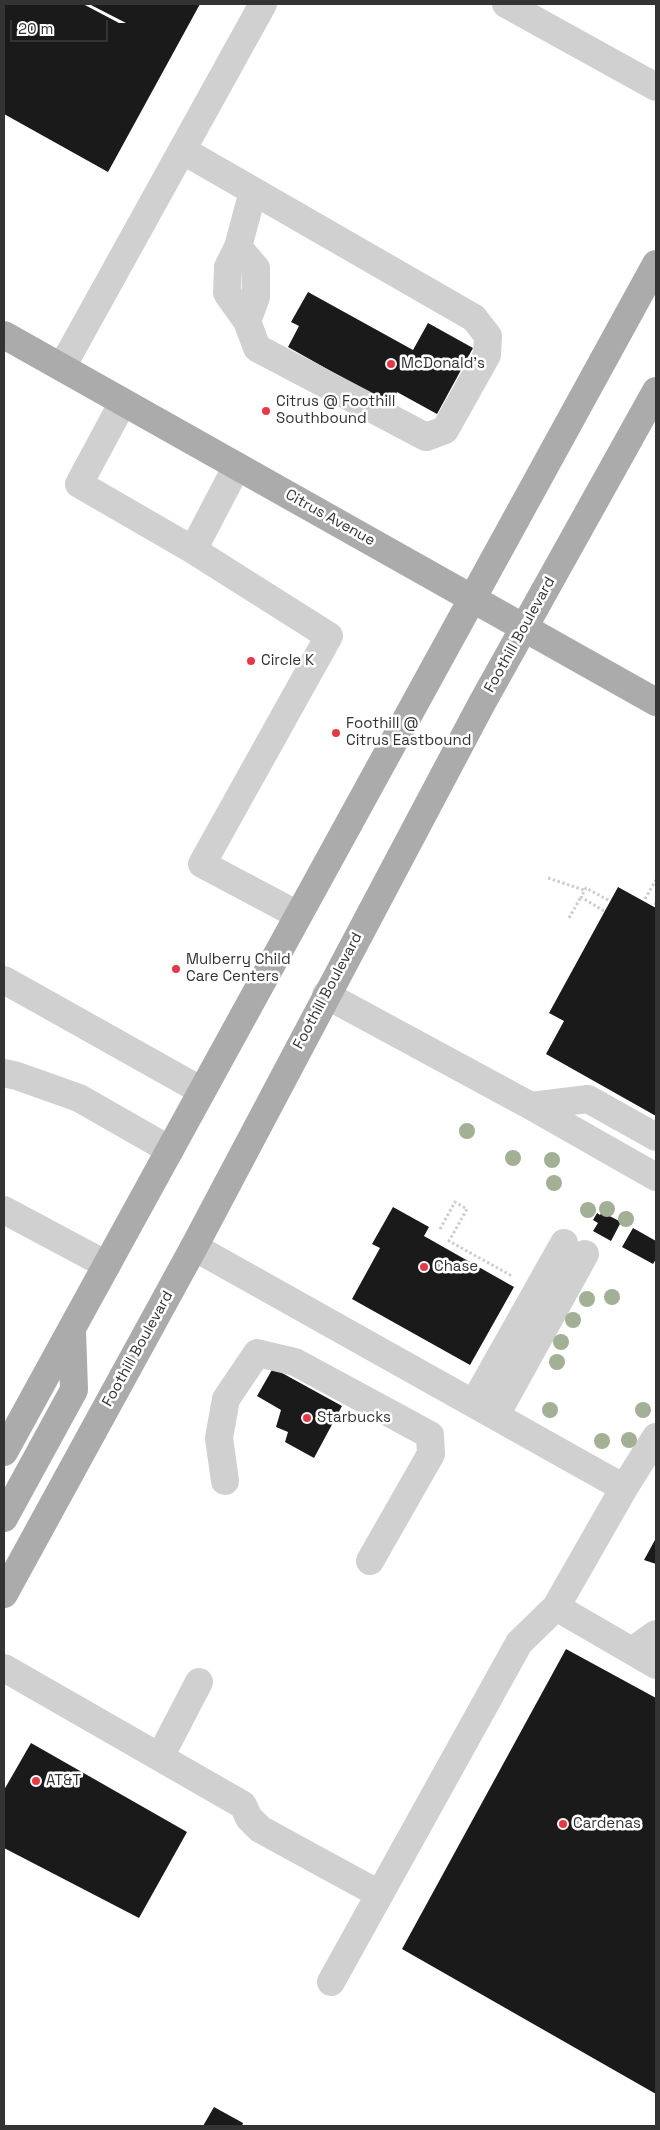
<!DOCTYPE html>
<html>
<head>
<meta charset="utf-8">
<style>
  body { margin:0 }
  #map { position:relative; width:660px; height:2130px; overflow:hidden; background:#fff; font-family:"Space Grotesk",sans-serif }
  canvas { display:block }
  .frame { position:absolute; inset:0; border:5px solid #333; pointer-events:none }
  .scale { position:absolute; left:10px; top:20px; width:98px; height:22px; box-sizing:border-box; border:2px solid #333; border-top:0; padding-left:6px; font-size:15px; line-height:18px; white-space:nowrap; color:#333; -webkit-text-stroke:4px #fff; paint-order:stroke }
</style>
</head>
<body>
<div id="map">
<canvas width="660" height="2130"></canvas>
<div class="frame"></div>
<div class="scale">20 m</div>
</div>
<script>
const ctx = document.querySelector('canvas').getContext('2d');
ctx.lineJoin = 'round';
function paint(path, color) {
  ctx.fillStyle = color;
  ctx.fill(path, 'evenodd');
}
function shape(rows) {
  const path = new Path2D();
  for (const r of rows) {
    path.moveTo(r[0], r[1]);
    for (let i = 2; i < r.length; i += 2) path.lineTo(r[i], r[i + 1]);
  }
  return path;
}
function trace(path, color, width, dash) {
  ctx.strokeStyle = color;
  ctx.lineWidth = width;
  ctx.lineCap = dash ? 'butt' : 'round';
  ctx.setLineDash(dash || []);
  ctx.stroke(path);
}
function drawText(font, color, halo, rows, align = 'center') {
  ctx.font = font + ' "Space Grotesk",sans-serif';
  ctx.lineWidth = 5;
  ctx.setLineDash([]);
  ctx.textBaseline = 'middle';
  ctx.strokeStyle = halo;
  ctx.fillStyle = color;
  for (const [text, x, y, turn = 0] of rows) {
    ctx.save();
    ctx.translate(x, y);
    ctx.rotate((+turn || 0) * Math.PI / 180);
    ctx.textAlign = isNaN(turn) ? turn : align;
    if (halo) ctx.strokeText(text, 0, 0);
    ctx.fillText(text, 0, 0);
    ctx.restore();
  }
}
paint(shape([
  [4,4,83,4,119,23,126,23,89,4,200,4,108,172,4,114],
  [308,292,413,350,428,323,473,348,437,414,397,392,388,409,343,378,288,347,299,326,291,322],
  [618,887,656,908,656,1116,546,1054,564,1021,549,1013],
  [393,1207,429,1227,424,1236,514,1287,470,1365,352,1299,380,1248,372,1244],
  [602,1212,621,1222,611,1241,593,1231,598,1223,593,1220,597,1213,600,1215],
  [633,1228,656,1241,656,1259,653,1264,622,1247],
  [273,1368,342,1406,314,1458,285,1442,288,1432,276,1427,281,1410,257,1396],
  [656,1538,656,1564,644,1560],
  [566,1649,656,1698,656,2094,402,1949],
  [31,1743,187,1832,139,1918,4,1848,4,1790],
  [214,2107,243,2123,242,2126,203,2126]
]), '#1a1a1a');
trace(shape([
  [548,878,584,890],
  [645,899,656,880],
  [655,905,656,902],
  [604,911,581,897,586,888,610,901],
  [569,918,581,897],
  [440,1229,455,1202,467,1209,449,1241,512,1276]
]), '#cdcdcd', 3, [2.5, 2.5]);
trace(shape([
  [506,4,656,87],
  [182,150,474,318,488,336,487,355,445,430,426,437,257,348,247,321,227,293,228,267,238,247,253,191],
  [238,247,256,268,256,297,247,321],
  [62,367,263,4],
  [123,402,79,484,193,550,237,466],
  [193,550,329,636,202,864,298,915],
  [4,980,202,1091],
  [326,995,531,1106,656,1177],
  [4,1073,17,1076,79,1098,170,1150],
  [531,1106,588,1099,656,1137],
  [4,1210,107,1265],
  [194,1247,624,1488,656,1437],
  [474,1403,564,1243],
  [496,1415,585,1254],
  [225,1481,219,1438,226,1399,257,1353,295,1362,430,1435,431,1454,370,1561],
  [624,1488,556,1607,656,1665],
  [632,1651,656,1634],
  [4,1668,243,1805,249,1818,260,1829,379,1894],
  [160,1757,199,1682],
  [331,1982,519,1643,556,1607]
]), '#d0d0d0', 28);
trace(shape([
  [4,335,656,702],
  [4,1452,656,264],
  [4,1518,74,1390,72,1330],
  [4,1594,194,1247,482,703,656,391]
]), '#ababab', 28);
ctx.fillStyle = '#a2b095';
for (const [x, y] of [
  [467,1131],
  [513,1158],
  [552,1160],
  [554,1183],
  [607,1209],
  [588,1210],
  [626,1219],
  [612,1297],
  [587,1299],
  [573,1320],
  [561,1342],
  [557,1362],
  [550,1410],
  [643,1410],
  [629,1440],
  [602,1441]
]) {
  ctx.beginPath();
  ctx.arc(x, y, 8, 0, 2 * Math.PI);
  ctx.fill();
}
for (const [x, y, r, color] of [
  [391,364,5,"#e63946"],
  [266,411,5,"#e63946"],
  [251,661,5,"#e63946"],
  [336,733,5,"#e63946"],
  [176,969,5,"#e63946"],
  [424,1267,5,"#e63946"],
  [307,1418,5,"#e63946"],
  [36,1781,5,"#e63946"],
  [563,1824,5,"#e63946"]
]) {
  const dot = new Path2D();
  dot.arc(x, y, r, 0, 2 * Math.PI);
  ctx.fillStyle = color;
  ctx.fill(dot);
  trace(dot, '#fff', 2);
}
drawText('15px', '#333', '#fff', [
  ["McDonald's",401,364],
  ["Citrus @ Foothill",276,402],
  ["Southbound",276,419],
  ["Circle K",261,661],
  ["Foothill @",346,724],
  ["Citrus Eastbound",346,741],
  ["Mulberry Child",186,960],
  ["Care Centers",186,977],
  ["Chase",434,1267],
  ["Starbucks",317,1418],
  ["AT&T",46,1781],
  ["Cardenas",573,1824]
], 'left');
drawText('15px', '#333', '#fff', [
  ["Citrus Avenue",330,518,29],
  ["Foothill Boulevard",520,635,-61],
  ["Foothill Boulevard",328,991,-62],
  ["Foothill Boulevard",138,1349,-61]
]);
</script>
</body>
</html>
